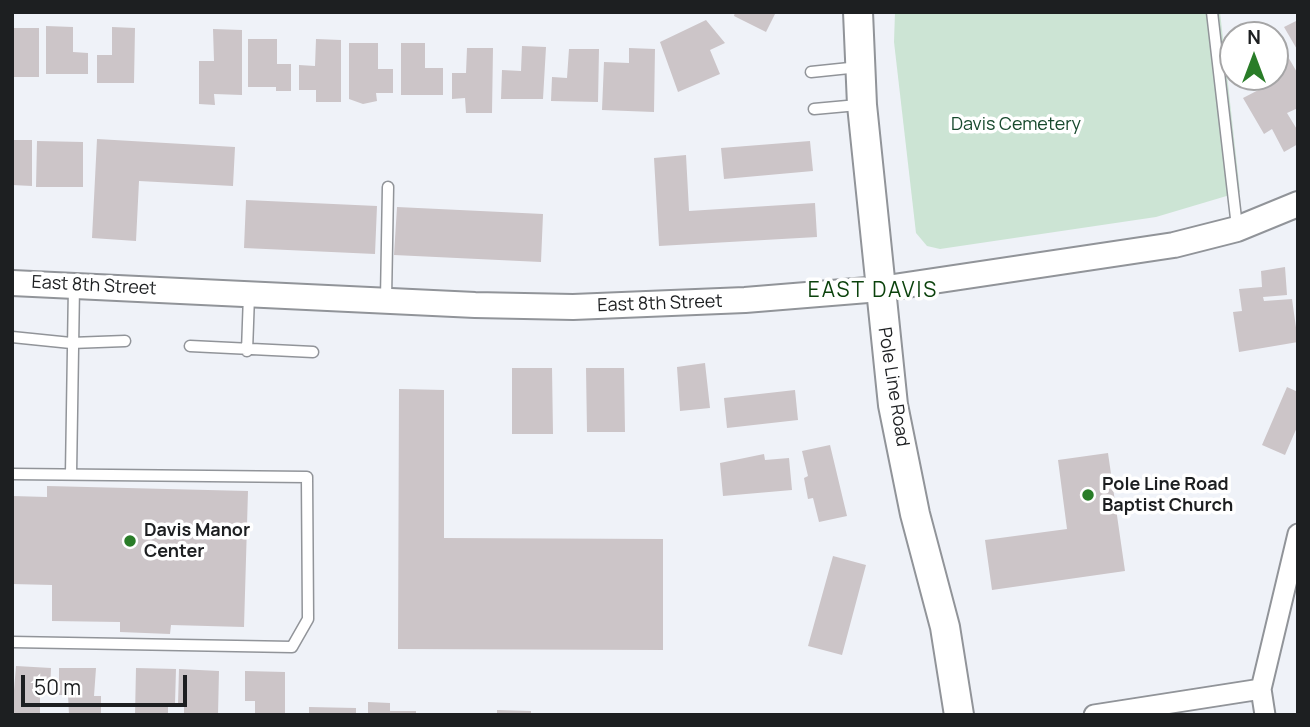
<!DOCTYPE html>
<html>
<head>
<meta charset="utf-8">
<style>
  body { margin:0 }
  #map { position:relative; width:1310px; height:727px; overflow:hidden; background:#eff2f8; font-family:Manrope,sans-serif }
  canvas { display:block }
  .frame { position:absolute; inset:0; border:14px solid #1d1f21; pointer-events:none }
  .north { position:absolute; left:1219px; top:21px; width:70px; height:70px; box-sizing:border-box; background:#fff; border:2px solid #a5a5a6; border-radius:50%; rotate:0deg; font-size:19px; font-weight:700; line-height:28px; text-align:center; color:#1d1f21 }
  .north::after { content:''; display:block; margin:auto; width:24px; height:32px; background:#297c28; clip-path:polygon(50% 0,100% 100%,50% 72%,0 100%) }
  .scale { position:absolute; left:21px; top:675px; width:166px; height:32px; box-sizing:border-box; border:4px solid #1d1f21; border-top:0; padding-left:9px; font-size:21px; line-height:24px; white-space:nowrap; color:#1d1f21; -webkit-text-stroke:5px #fff; paint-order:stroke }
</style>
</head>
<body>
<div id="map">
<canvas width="1310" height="727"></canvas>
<div class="frame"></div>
<div class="north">N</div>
<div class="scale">50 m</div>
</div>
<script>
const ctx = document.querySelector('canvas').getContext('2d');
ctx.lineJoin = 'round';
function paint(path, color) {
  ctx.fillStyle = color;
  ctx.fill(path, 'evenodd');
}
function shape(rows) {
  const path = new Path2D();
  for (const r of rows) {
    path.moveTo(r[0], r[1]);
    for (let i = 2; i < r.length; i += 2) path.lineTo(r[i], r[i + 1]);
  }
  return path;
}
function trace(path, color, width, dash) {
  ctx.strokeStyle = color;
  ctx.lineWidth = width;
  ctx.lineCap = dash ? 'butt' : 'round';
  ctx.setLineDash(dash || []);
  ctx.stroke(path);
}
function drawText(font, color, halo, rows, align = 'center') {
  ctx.font = font + ' Manrope,sans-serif';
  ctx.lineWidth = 7;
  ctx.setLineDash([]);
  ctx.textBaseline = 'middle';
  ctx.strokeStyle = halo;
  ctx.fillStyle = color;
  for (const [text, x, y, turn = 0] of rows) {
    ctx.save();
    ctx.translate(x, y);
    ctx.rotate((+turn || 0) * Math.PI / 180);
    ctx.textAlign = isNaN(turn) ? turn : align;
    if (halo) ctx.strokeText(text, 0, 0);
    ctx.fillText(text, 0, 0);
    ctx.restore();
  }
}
paint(shape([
  [895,12,1220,12,1240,192,1156,217,940,249,927,246,916,233,894,42]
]), '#cce4d4');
paint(shape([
  [735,12,776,12,766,32,734,16],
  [706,20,725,43,710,50,720,74,678,92,660,42],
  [1298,20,1298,51,1284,27],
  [46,26,73,27,73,52,88,53,88,74,46,74],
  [112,27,135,28,134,83,97,83,97,55,112,55],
  [12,28,39,28,39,77,12,77],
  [213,29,242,30,242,95,214,94,215,105,199,104,199,61,214,61],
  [248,39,277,39,277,64,291,64,291,91,276,91,276,87,248,87],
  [316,39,341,40,341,102,316,102,316,90,299,90,299,65,315,66],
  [349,43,378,43,378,69,393,69,393,93,376,93,377,101,363,104,349,99],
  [401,43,425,43,425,68,443,68,443,95,401,95],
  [1280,43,1298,74,1298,108,1287,113,1298,131,1298,144,1284,152,1272,129,1264,134,1243,98,1270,84,1266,77,1275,77,1275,46],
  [522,46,546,47,543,99,501,99,502,70,521,71],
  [467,48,493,48,492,113,466,113,465,98,452,99,452,73,466,73],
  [629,48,655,49,654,112,602,110,604,62,629,63],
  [569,49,599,49,598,102,551,101,552,77,567,78],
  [97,139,235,147,233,186,139,181,136,241,92,238],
  [12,140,32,140,32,186,12,185],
  [37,141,83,142,83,187,36,187],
  [810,141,813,171,724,179,721,148],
  [686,155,689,211,815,203,817,237,659,246,654,158],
  [246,200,377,206,375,254,244,248],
  [397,207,543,214,541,262,394,255],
  [1285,267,1287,295,1263,297,1264,301,1292,299,1298,342,1239,352,1233,312,1242,311,1239,289,1262,287,1261,271],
  [705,363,710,408,680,411,677,367],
  [512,368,552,368,553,434,512,434],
  [586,368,624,368,625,432,587,432],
  [1287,387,1298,392,1298,425,1285,455,1262,445],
  [399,389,444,390,444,538,663,539,663,650,398,649],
  [795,390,798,420,727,428,724,398],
  [830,445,847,516,819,522,813,498,808,499,804,478,808,476,802,451],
  [1108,453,1125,571,992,590,985,540,1067,529,1058,460],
  [764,454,765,460,789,458,792,490,723,496,720,463],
  [47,486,248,491,244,627,171,625,170,634,120,632,120,622,52,621,52,585,12,584,12,496,47,497],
  [833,556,866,565,842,655,808,646],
  [16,666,51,668,50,693,40,693,40,715,12,715],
  [59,668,96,668,94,696,101,696,101,715,69,715,68,695,59,695],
  [136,668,176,669,175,704,168,704,168,715,135,715],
  [179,669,219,671,218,715,184,715,184,704,178,704],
  [245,671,285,672,285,715,255,715,255,701,245,701],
  [368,702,390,703,390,711,416,711,416,715,368,715],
  [309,707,356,708,356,715,309,715],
  [497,710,531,711,531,715,497,715]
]), '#ccc5c8');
const service = shape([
  [1212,12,1237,227],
  [811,72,859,67],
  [814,109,858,105],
  [386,299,388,187],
  [12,337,71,343,125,341],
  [190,346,313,352],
  [247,351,249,295],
  [12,474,307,477,308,619,292,647,12,642],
  [71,474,74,286]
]);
const minor = shape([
  [1094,715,1261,689],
  [1265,715,1261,689,1298,534]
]);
const tertiary = shape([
  [12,283,475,305,573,307,745,300,880,289,1174,245,1237,229,1298,204]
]);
const secondary = shape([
  [858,12,862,105,893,405,915,514,945,627,959,715]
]);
trace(service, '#919499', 13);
trace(minor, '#919499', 23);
trace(tertiary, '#919499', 28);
trace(secondary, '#919499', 32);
trace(service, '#fff', 10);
trace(minor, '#fff', 19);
trace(tertiary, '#fff', 24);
trace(secondary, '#fff', 28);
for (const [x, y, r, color] of [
  [1088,495,7,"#297c28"],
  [130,541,7,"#297c28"]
]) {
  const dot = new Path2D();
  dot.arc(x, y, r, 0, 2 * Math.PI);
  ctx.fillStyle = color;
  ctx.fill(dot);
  trace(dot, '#fff', 2.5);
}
drawText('18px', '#17492d', '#fff', [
  ["Davis Cemetery",1016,125]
]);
drawText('18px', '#1d1f21', '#fff', [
  ["East 8th Street",94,286,3],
  ["East 8th Street",660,304,-2],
  ["Pole Line Road",893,387,81]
]);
drawText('bold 18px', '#1d1f21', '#fff', [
  ["Pole Line Road",1102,485],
  ["Baptist Church",1102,506],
  ["Davis Manor",144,531],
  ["Center",144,552]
], 'left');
ctx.letterSpacing = '2px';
drawText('21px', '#0b420c', '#fff', [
  ["EAST DAVIS",873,291]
]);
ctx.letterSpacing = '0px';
</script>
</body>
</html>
